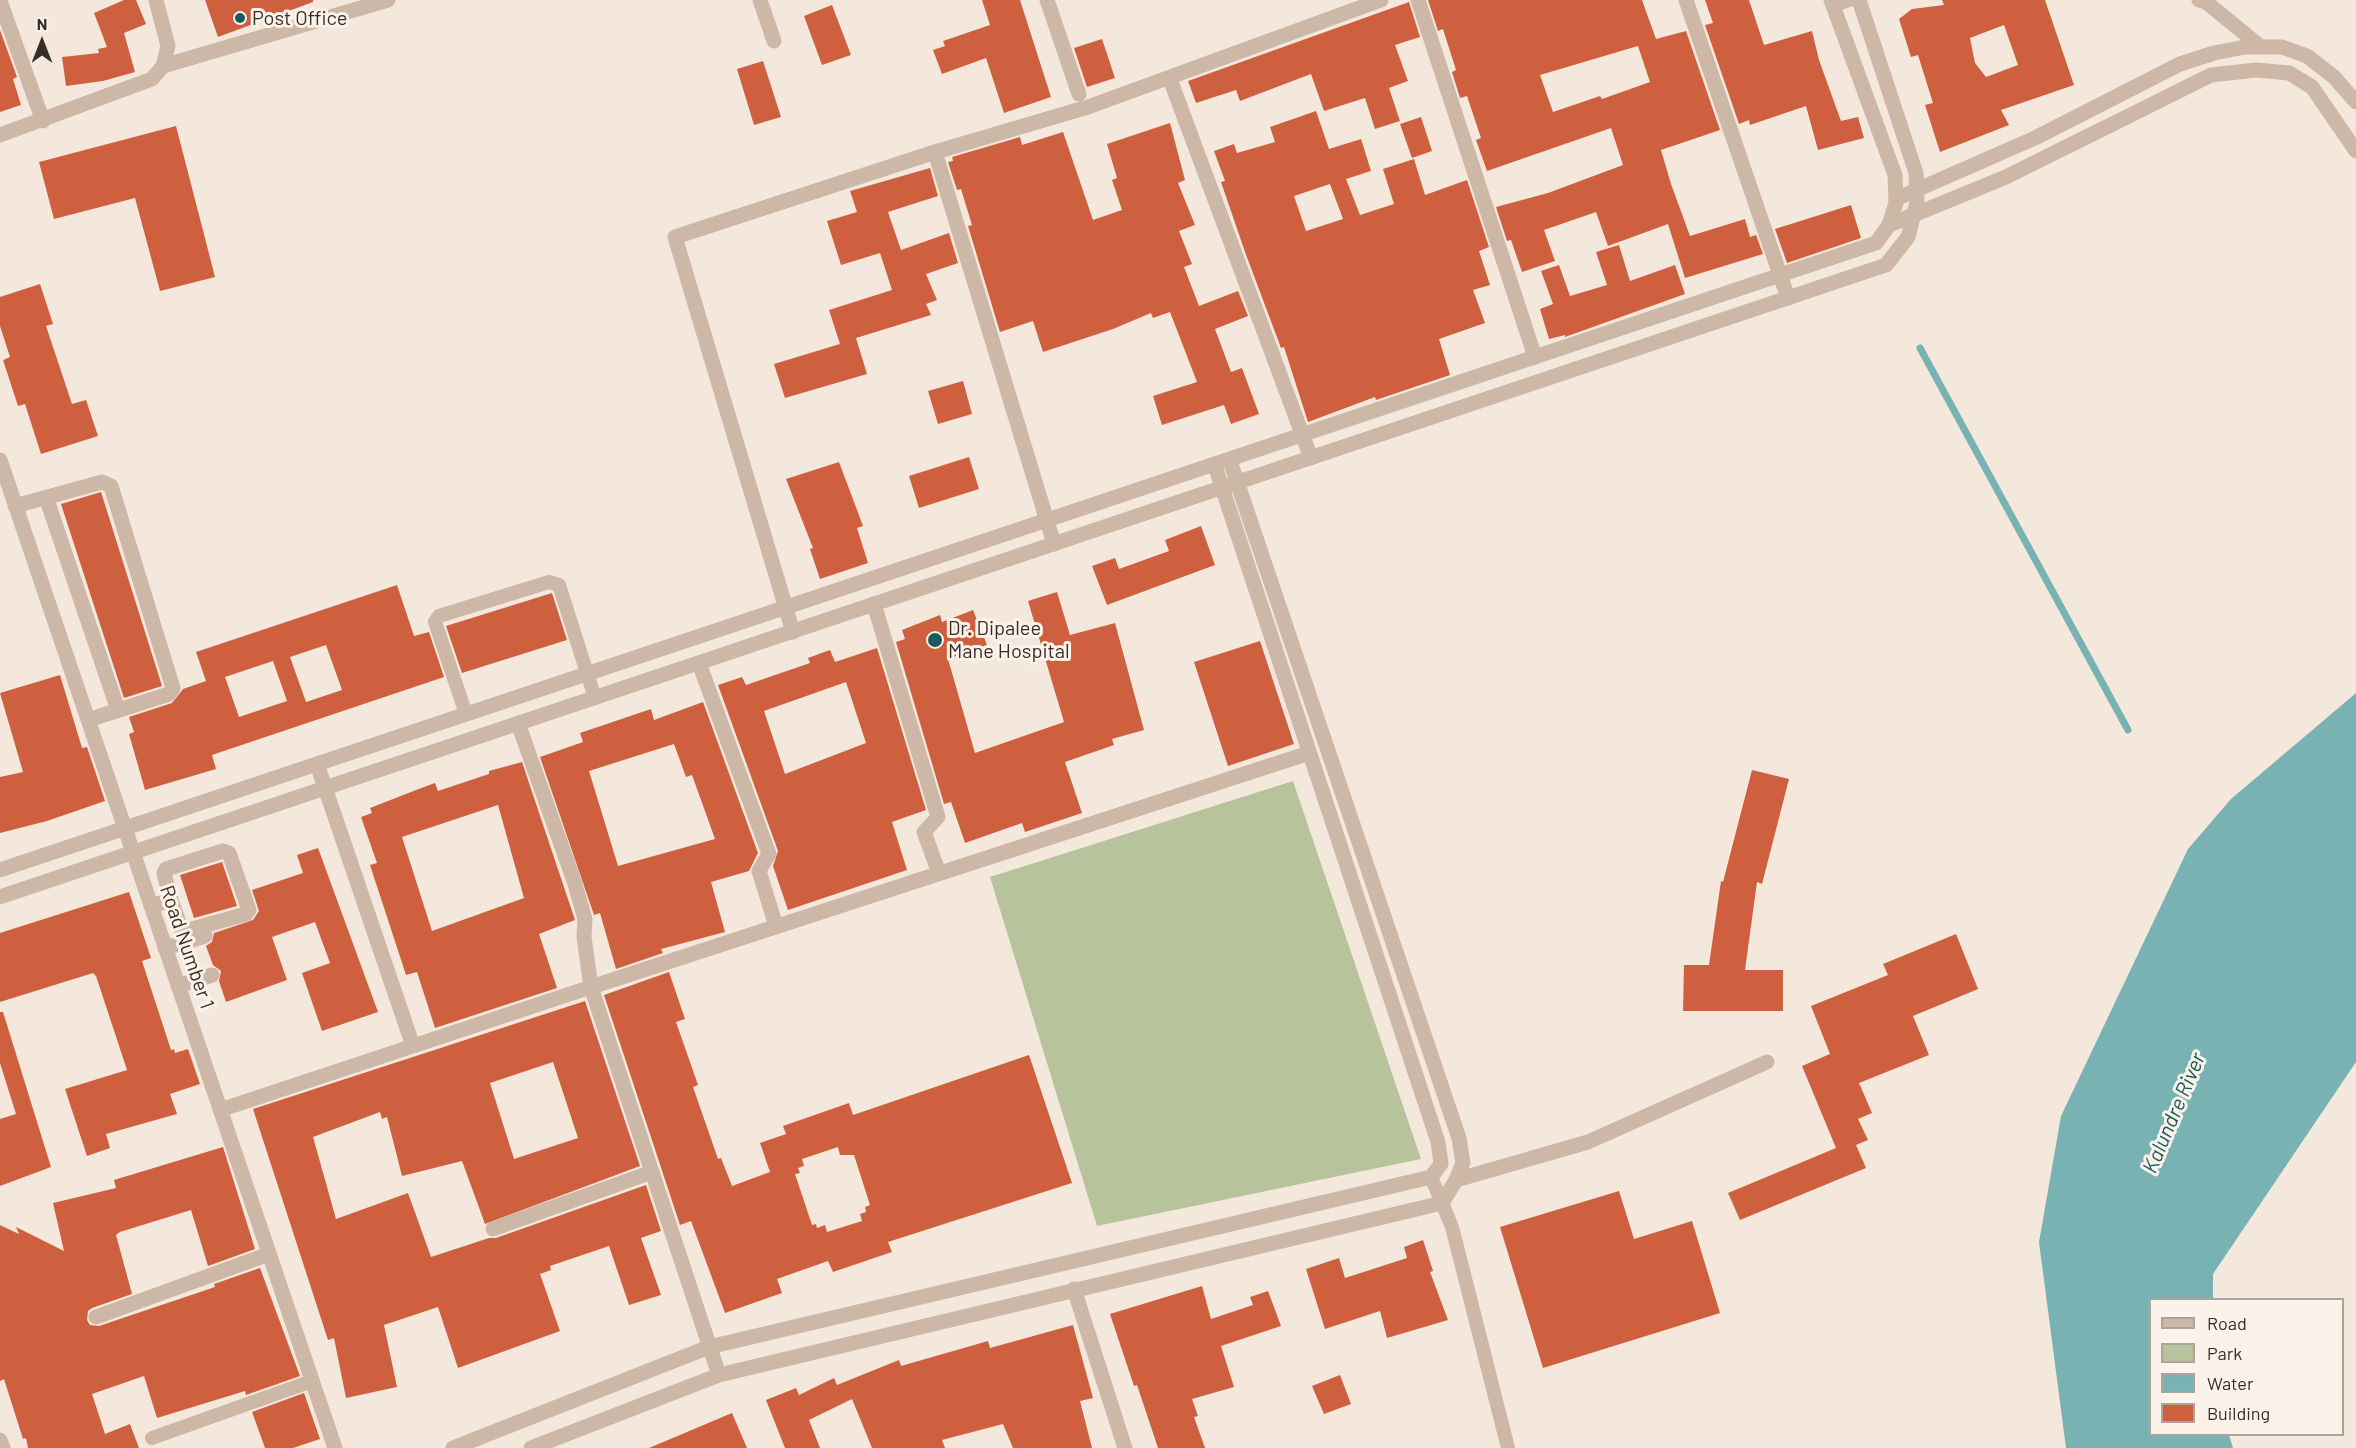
<!DOCTYPE html>
<html>
<head>
<meta charset="utf-8">
<style>
  body { margin:0 }
  #map { position:relative; width:2356px; height:1448px; overflow:hidden; background:#f4e8dc; font-family:Barlow,sans-serif }
  canvas { display:block }
  .legend { position:absolute; left:2149px; top:1298px; width:195px; height:138px; box-sizing:border-box; background:#fbf2e9; border:2px solid #ada39c; margin:0; padding:8px 10px; list-style:none; font-size:18px; color:#392d28 }
  .legend li { display:flex; align-items:center; gap:12px; height:30px }
  .legend b { width:30px; border:2px solid #ada39c }
  .north { position:absolute; left:12px; top:12px; width:60px; height:60px; -webkit-text-stroke:4px #fbf2e9; paint-order:stroke; rotate:0deg; font-size:16px; font-weight:700; line-height:24px; text-align:center; color:#392d28 }
  .north::after { content:''; display:block; margin:auto; width:21px; height:27px; background:#392d28; clip-path:polygon(50% 0,100% 100%,50% 72%,0 100%) }
</style>
</head>
<body>
<div id="map">
<canvas width="2356" height="1448"></canvas>
<ul class="legend">
<li><b style="height:8px;background:#cdb8a7"></b>Road</li>
<li><b style="height:16px;background:#b7c49b"></b>Park</li>
<li><b style="height:16px;background:#79b2b3"></b>Water</li>
<li><b style="height:16px;background:#ce6040"></b>Building</li>
</ul>
<div class="north">N</div>
</div>
<script>
const ctx = document.querySelector('canvas').getContext('2d');
ctx.lineJoin = 'round';
function paint(path, color) {
  ctx.fillStyle = color;
  ctx.fill(path, 'evenodd');
}
function shape(rows) {
  const path = new Path2D();
  for (const r of rows) {
    path.moveTo(r[0], r[1]);
    for (let i = 2; i < r.length; i += 2) path.lineTo(r[i], r[i + 1]);
  }
  return path;
}
function trace(path, color, width, dash) {
  ctx.strokeStyle = color;
  ctx.lineWidth = width;
  ctx.lineCap = dash ? 'butt' : 'round';
  ctx.setLineDash(dash || []);
  ctx.stroke(path);
}
function drawText(font, color, halo, rows, align = 'center') {
  ctx.font = font + ' Barlow,sans-serif';
  ctx.lineWidth = 6;
  ctx.setLineDash([]);
  ctx.textBaseline = 'middle';
  ctx.strokeStyle = halo;
  ctx.fillStyle = color;
  for (const [text, x, y, turn = 0] of rows) {
    ctx.save();
    ctx.translate(x, y);
    ctx.rotate((+turn || 0) * Math.PI / 180);
    ctx.textAlign = isNaN(turn) ? turn : align;
    if (halo) ctx.strokeText(text, 0, 0);
    ctx.fillText(text, 0, 0);
    ctx.restore();
  }
}
paint(shape([
  [1293,781,1421,1159,1097,1226,990,877]
]), '#b7c49b');
paint(shape([
  [2356,693,2356,1062,2213,1274,2213,1299,2150,1300,2150,1434,2229,1435,2233,1448,2066,1448,2039,1242,2061,1116,2188,849,2231,799]
]), '#79b2b3');
trace(shape([
  [1920,348,2128,730]
]), '#79b2b3', 7);
paint(shape([
  [124,0,136,0,146,24,124,33,135,72,103,81,66,86,62,57,99,53,98,49,107,47,94,13],
  [205,0,313,0,313,2,218,37],
  [982,0,1020,0,1051,97,1004,113,986,58,942,74,933,50,945,46,943,41,990,25],
  [1428,0,1642,0,1656,39,1686,31,1720,130,1661,150,1671,184,1690,236,1745,219,1750,237,1756,235,1763,254,1685,278,1668,224,1608,246,1596,212,1544,230,1555,261,1522,272,1511,240,1507,241,1496,207,1548,193,1623,165,1611,128,1487,171,1476,140,1481,138,1467,96,1460,98,1452,72,1456,70,1443,29,1438,31],
  [1638,46,1650,82,1602,99,1600,96,1553,112,1540,75],
  [1705,0,1749,0,1764,45,1812,31,1819,60,1841,121,1858,117,1864,138,1818,150,1806,106,1750,125,1749,120,1739,124,1705,25,1713,23],
  [1942,0,2045,0,2074,85,2001,110,2009,125,1940,152,1925,105,1933,103,1918,55,1911,57,1899,19,1912,9,1944,5],
  [2004,25,2018,65,1986,77,1975,63,1970,38],
  [1409,2,1420,37,1395,45,1408,81,1389,88,1400,121,1375,129,1365,98,1324,111,1311,74,1240,101,1236,90,1196,103,1188,81],
  [832,5,851,55,822,65,804,16],
  [0,30,17,77,13,79,21,105,0,112],
  [1102,39,1115,78,1087,87,1074,48],
  [763,61,781,117,754,125,737,69],
  [1316,111,1329,149,1361,139,1371,171,1346,179,1360,215,1394,204,1383,169,1414,159,1425,195,1467,180,1489,247,1479,251,1490,285,1473,290,1485,323,1439,339,1450,375,1376,400,1375,397,1308,422,1284,347,1281,348,1245,252,1221,182,1225,181,1214,151,1234,144,1237,153,1275,142,1270,127],
  [1330,184,1343,219,1306,231,1294,196],
  [1421,117,1432,151,1412,158,1400,124],
  [1170,123,1185,180,1178,183,1195,225,1179,231,1192,264,1184,267,1199,306,1238,291,1248,316,1215,329,1231,372,1242,368,1259,414,1231,424,1224,405,1162,425,1153,396,1197,382,1170,312,1153,318,1151,313,1113,329,1043,352,1033,321,1000,332,968,226,972,225,961,189,957,190,948,162,953,161,952,157,1020,137,1022,145,1063,132,1093,220,1122,210,1112,180,1117,178,1107,144],
  [176,126,215,277,160,291,135,198,54,219,39,162],
  [930,168,938,196,888,212,901,250,949,233,958,263,926,274,937,300,926,304,931,315,856,338,867,374,785,398,774,364,840,344,829,310,892,290,880,253,841,265,827,221,857,212,850,191],
  [1851,205,1861,238,1787,263,1775,229],
  [1619,245,1630,281,1675,265,1685,294,1565,337,1565,335,1549,339,1540,309,1553,304,1541,271,1559,265,1570,296,1607,285,1596,252],
  [40,284,53,324,46,326,72,404,86,400,98,436,41,454,25,404,18,406,3,360,10,357,0,326,0,297],
  [963,381,972,414,938,424,928,391],
  [969,457,979,489,919,508,909,476],
  [839,462,863,526,857,528,868,563,820,579,810,549,813,548,786,479],
  [101,492,162,686,124,698,61,504],
  [1201,526,1215,565,1107,605,1092,566,1115,558,1119,569,1169,551,1165,540],
  [397,585,414,636,429,632,444,677,212,755,216,769,145,790,129,734,134,732,129,717,172,703,183,689,206,681,196,652],
  [326,645,342,690,306,702,290,657],
  [273,661,287,701,239,717,225,677],
  [1057,592,1070,635,1115,623,1144,730,1112,739,1114,745,1065,762,1082,813,1025,832,1022,823,965,843,951,802,944,804,896,642,905,639,902,630,940,615,942,622,973,610,987,645,948,659,975,753,1064,722,1028,601],
  [552,593,567,640,462,673,446,626],
  [1260,641,1294,744,1228,766,1194,662],
  [877,648,926,810,892,822,907,870,788,910,773,866,778,851,718,685,742,677,746,685,810,663,808,658,830,650,835,662],
  [846,682,866,743,785,774,764,711],
  [60,675,82,748,87,747,105,801,47,821,0,833,0,777,23,772,0,693],
  [703,702,758,853,749,871,711,882,725,932,661,949,663,953,616,969,600,913,594,915,540,757,583,742,580,733,651,709,654,720],
  [674,744,686,777,692,775,715,839,618,866,589,771],
  [522,762,575,920,539,934,557,988,435,1028,417,972,406,975,370,865,377,863,361,817,372,813,370,808,416,790,435,783,438,791,489,774,489,771],
  [498,805,524,898,432,931,402,837],
  [1752,770,1789,779,1762,884,1757,882,1745,970,1783,970,1783,1011,1683,1011,1684,965,1709,965,1721,881,1723,882],
  [318,848,378,1012,322,1031,302,973,330,963,315,922,272,937,287,980,226,1002,219,981,221,971,213,965,206,946,212,942,214,933,253,920,259,911,252,890,303,873,297,855],
  [222,862,237,906,194,918,180,875],
  [129,892,151,958,142,961,171,1050,174,1049,175,1053,188,1049,200,1084,170,1094,177,1114,106,1134,110,1148,87,1156,65,1089,127,1070,96,976,93,973,0,1002,0,933],
  [1956,934,1978,989,1913,1016,1929,1055,1859,1083,1872,1113,1858,1119,1868,1140,1856,1145,1866,1168,1740,1220,1728,1193,1836,1148,1802,1066,1830,1054,1811,1006,1888,975,1883,964],
  [669,972,685,1019,676,1022,698,1085,693,1087,718,1159,721,1158,732,1186,770,1172,760,1143,786,1134,783,1126,849,1103,853,1115,1029,1055,1072,1183,888,1242,892,1252,833,1272,828,1261,777,1279,782,1293,725,1313,691,1221,680,1225,604,995],
  [838,1147,840,1155,854,1155,870,1205,865,1207,866,1212,860,1214,862,1221,827,1232,825,1225,817,1228,816,1224,812,1225,795,1174,800,1173,798,1168,804,1166,802,1159],
  [585,1001,640,1166,485,1224,462,1161,402,1176,387,1117,382,1119,380,1112,313,1137,336,1219,408,1193,431,1257,489,1238,496,1238,646,1185,661,1231,641,1238,661,1295,629,1305,609,1246,550,1266,551,1270,540,1274,560,1331,458,1368,438,1307,384,1325,397,1387,346,1398,334,1338,328,1340,253,1109],
  [553,1062,578,1138,514,1159,490,1083],
  [0,1012,3,1012,51,1167,0,1186,0,1119,16,1114,0,1063],
  [223,1147,255,1249,208,1266,191,1210,120,1232,116,1235,132,1294,92,1308,88,1311,87,1320,90,1325,99,1326,215,1287,214,1284,260,1268,300,1376,246,1395,245,1391,157,1418,144,1376,92,1394,105,1434,130,1424,139,1448,28,1448,26,1438,23,1439,4,1379,0,1381,0,1225,19,1234,16,1227,64,1251,53,1203,116,1188,114,1180],
  [1619,1191,1634,1239,1692,1221,1720,1313,1543,1368,1500,1227],
  [1423,1240,1433,1271,1430,1272,1448,1320,1387,1338,1380,1311,1325,1329,1306,1269,1339,1258,1345,1278,1407,1258,1404,1247],
  [1202,1286,1211,1319,1253,1305,1250,1297,1268,1291,1281,1326,1221,1346,1234,1387,1192,1399,1198,1416,1194,1417,1205,1448,1158,1448,1137,1385,1134,1386,1110,1314],
  [1073,1325,1093,1398,1080,1401,1092,1448,1013,1448,1003,1424,942,1440,945,1448,872,1448,852,1399,809,1420,820,1448,785,1448,766,1400,796,1388,799,1395,834,1378,837,1385,899,1360,901,1366,988,1341,990,1348],
  [1340,1375,1351,1404,1324,1414,1312,1386],
  [304,1393,320,1439,293,1448,265,1448,252,1412],
  [732,1413,747,1448,649,1448]
]), '#ce6040');
trace(shape([
  [466,714,435,622,439,616,549,582,559,585,595,698],
  [1431,1177,1452,1227,1508,1448],
  [152,1438,312,1381]
]), '#cdb8a7', 14);
trace(shape([
  [760,0,774,41],
  [1047,0,1079,94],
  [1418,0,1535,357],
  [1686,0,1788,298],
  [2199,0,2206,2,2261,47],
  [0,1,43,121],
  [1833,5,1848,0],
  [163,66,388,0],
  [1170,79,1311,458],
  [935,152,1054,544],
  [1896,199,2035,138,2180,64,2214,53,2245,47,2282,47,2307,56,2334,77,2356,102],
  [1889,225,2006,177,2211,75,2256,70,2289,73,2312,87,2356,151],
  [0,460,335,1448],
  [46,497,118,710],
  [15,506,102,482,111,486,173,688,169,694,88,720],
  [874,604,938,817,924,832,939,873],
  [793,632,675,237,935,152,1088,107,1381,0],
  [699,663,769,854,759,871,776,926],
  [317,764,413,1046],
  [151,906,171,900,181,928,185,931,246,914,249,910,229,853,223,851,166,869,164,873,171,900],
  [165,948,205,936],
  [178,986,212,975],
  [220,1110,591,987,584,937,585,919,574,881,518,723],
  [1456,1180,1588,1142,1767,1062],
  [493,1229,652,1172],
  [1074,1289,1125,1448],
  [96,1317,269,1254],
  [719,1375,591,987,1309,753],
  [0,1440,3,1448]
]), '#cdb8a7', 15);
trace(shape([
  [0,135,152,79,163,66,168,46,156,0],
  [0,870,1876,243,1889,225,1896,203,1895,175,1831,0],
  [0,897,1886,265,1908,237,1917,202,1916,173,1859,0],
  [453,1448,709,1347,1431,1177,1441,1164,1438,1142,1215,466],
  [531,1448,719,1375,1442,1203,1456,1180,1463,1163,1459,1138,1230,461]
]), '#cdb8a7', 15);
for (const [x, y, r, color] of [
  [240,18,6,"#1b5a5e"],
  [935,640,8,"#1b5a5e"]
]) {
  const dot = new Path2D();
  dot.arc(x, y, r, 0, 2 * Math.PI);
  ctx.fillStyle = color;
  ctx.fill(dot);
  trace(dot, '#fbf2e9', 2);
}
drawText('20px', '#392d28', '#fbf2e9', [
  ["Post Office",252,18],
  ["Dr. Dipalee",948,628],
  ["Mane Hospital",948,651]
], 'left');
drawText('20px', '#392d28', '#fbf2e9', [
  ["Road Number 1",187,947,71]
]);
drawText('italic 21px', '#1b5a5e', '#fbf2e9', [
  ["Kalundre River",2174,1113,-67]
]);
</script>
</body>
</html>
